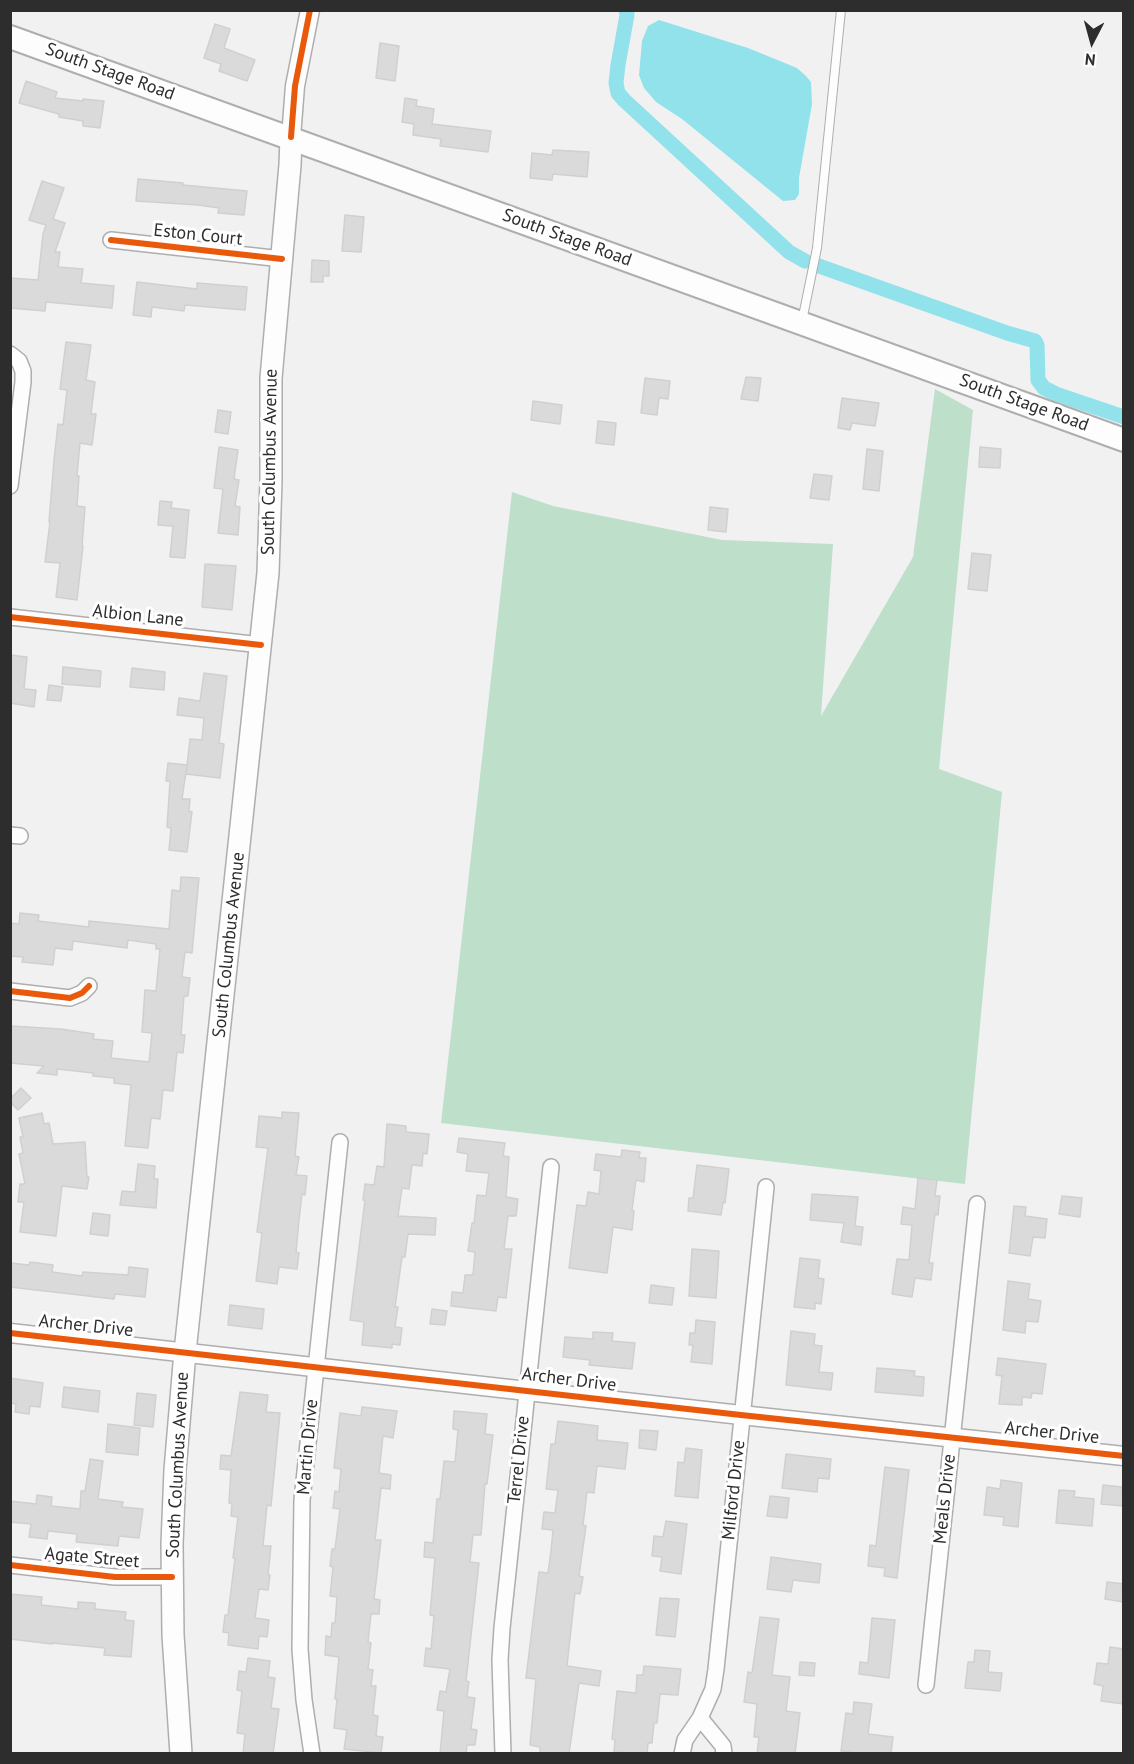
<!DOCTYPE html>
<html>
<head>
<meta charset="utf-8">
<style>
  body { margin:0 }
  #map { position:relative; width:1134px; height:1764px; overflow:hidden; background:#f1f1f2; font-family:"PT Sans",sans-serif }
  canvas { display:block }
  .frame { position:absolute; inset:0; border:12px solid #2d2d2e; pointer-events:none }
  .north { position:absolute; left:1062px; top:12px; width:60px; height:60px; -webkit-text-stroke:4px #fff; paint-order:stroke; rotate:186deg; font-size:16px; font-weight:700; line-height:24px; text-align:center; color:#2d2d2e }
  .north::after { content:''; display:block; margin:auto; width:21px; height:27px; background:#2d2d2e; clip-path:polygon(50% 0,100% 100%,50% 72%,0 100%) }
</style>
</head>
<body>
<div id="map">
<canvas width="1134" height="1764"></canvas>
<div class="frame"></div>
<div class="north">N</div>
</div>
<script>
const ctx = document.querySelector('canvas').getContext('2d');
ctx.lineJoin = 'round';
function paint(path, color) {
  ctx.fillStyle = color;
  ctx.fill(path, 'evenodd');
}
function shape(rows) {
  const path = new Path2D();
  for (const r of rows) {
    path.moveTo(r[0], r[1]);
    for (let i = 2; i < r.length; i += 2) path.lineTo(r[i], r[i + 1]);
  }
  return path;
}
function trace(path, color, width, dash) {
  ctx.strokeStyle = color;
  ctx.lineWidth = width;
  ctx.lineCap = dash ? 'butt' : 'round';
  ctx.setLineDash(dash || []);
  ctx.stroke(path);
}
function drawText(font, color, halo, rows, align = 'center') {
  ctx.font = font + ' "PT Sans",sans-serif';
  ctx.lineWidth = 6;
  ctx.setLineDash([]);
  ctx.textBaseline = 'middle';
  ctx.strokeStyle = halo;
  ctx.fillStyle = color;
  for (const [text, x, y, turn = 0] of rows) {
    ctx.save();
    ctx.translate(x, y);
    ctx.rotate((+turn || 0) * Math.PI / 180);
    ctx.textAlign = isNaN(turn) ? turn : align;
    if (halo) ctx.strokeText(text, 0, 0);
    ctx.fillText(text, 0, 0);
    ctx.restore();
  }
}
paint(shape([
  [935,389,973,410,939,769,1002,792,965,1184,441,1123,512,492,553,506,722,540,833,544,821,716,913,557]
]), '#bedfca');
paint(shape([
  [659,20,748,48,797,68,806,76,811,82,812,104,799,178,799,194,795,200,783,201,682,119,656,102,644,88,639,75,642,41,648,26]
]), '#92e2ec');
trace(shape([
  [626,10,627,15,618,65,616,83,618,93,624,100,789,252,805,261],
  [819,266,1007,333,1035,341,1037,345,1038,380,1044,388,1056,394,1124,417]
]), '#92e2ec', 15);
const building = shape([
  [215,24,230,29,224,48,255,60,247,81,219,71,221,64,204,58,215,24],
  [380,43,399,46,395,81,376,78,380,43],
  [26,81,57,92,55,98,83,101,83,99,104,101,100,128,83,126,83,121,59,117,59,114,19,103,26,81],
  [405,98,417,100,416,106,434,109,432,124,491,131,488,152,440,146,441,139,413,135,414,124,402,122,405,98],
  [553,150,589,152,587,177,553,174,552,180,530,178,532,153,552,155,553,150],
  [138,179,183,183,183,185,247,191,244,215,218,213,219,208,198,205,136,201,138,179],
  [42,181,64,188,53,219,65,223,55,252,60,252,58,267,83,269,81,283,114,286,112,308,46,302,45,311,10,308,10,278,38,280,43,234,46,225,29,220,42,181],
  [345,215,364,217,361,252,342,251,345,215],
  [312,260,329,261,329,276,323,276,323,282,311,282,312,260],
  [137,282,197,289,197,283,247,287,245,310,185,305,184,311,152,307,151,317,133,315,137,282],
  [66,342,91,345,86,380,95,382,91,414,96,414,92,445,80,443,77,476,79,476,77,506,85,507,82,546,83,546,77,600,56,597,60,563,45,562,50,522,49,522,54,460,58,424,63,425,67,390,60,389,66,342],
  [746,377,761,378,758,401,741,399,746,377],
  [645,378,670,381,668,399,659,398,657,415,641,413,645,378],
  [842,398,879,403,875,426,852,423,850,430,838,428,842,398],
  [533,401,562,405,560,424,531,420,533,401],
  [218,410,231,412,228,434,215,432,218,410],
  [598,421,616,423,614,445,596,443,598,421],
  [219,447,238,450,234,479,239,480,235,506,240,507,238,535,218,533,223,489,214,488,219,447],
  [980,447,1001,449,1000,468,979,467,980,447],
  [867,449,883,451,879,491,863,489,867,449],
  [814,474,832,476,829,500,810,498,814,474],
  [160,501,172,502,171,508,189,510,185,558,170,557,173,526,158,525,160,501],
  [710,507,728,509,726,532,708,530,710,507],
  [972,553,991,555,987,591,968,589,972,553],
  [205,564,236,566,232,610,202,607,205,564],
  [10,655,27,657,24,689,36,690,34,707,10,703,10,655],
  [63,667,101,671,100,687,62,684,63,667],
  [132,668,165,672,164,690,130,687,132,668],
  [204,673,227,676,219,743,224,744,220,778,186,774,190,739,202,740,204,718,177,715,179,698,200,701,204,673],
  [49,685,63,687,61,701,47,700,49,685],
  [168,763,187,765,182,799,190,799,189,811,192,812,187,852,169,850,171,828,167,827,170,781,166,781,168,763],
  [181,877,199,878,192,953,185,952,182,977,190,978,188,996,184,996,181,1035,185,1035,183,1053,177,1052,173,1091,163,1090,160,1119,151,1118,148,1148,125,1146,131,1085,114,1083,114,1078,93,1076,93,1073,57,1069,57,1075,37,1073,44,1066,10,1063,10,1026,61,1029,94,1034,93,1039,113,1041,111,1058,149,1062,152,1033,142,1032,145,990,156,991,160,949,156,949,156,944,128,940,127,948,73,941,72,950,55,948,53,965,22,962,23,957,10,956,10,923,19,924,20,913,39,915,38,921,89,927,89,921,169,929,172,890,180,891,181,877],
  [21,1088,31,1098,18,1110,10,1102,10,1099,21,1088],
  [282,1112,299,1113,295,1156,299,1157,296,1175,307,1176,305,1195,302,1194,299,1220,296,1252,299,1253,297,1269,279,1267,277,1284,256,1281,262,1233,257,1232,268,1148,256,1147,259,1116,282,1118,282,1112],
  [42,1113,44,1124,49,1123,53,1144,85,1142,87,1177,89,1177,87,1189,62,1186,56,1236,20,1232,24,1202,18,1202,20,1184,25,1184,19,1154,23,1153,20,1137,23,1137,19,1118,42,1113],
  [387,1124,406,1126,406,1132,429,1134,427,1154,423,1153,422,1166,412,1165,409,1189,402,1188,398,1216,436,1218,435,1235,408,1234,405,1257,402,1257,395,1307,398,1307,395,1327,402,1328,400,1345,392,1344,392,1348,362,1345,364,1322,350,1320,365,1200,363,1200,365,1184,374,1185,377,1166,384,1167,387,1124],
  [459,1138,505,1143,503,1156,509,1157,506,1197,518,1199,516,1216,508,1216,504,1249,512,1249,506,1298,498,1297,496,1311,451,1306,452,1292,463,1293,465,1275,473,1275,475,1252,468,1251,472,1223,474,1223,477,1195,486,1196,489,1173,466,1171,468,1154,457,1152,459,1138],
  [622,1150,640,1152,639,1158,646,1158,644,1182,636,1180,632,1210,634,1211,632,1230,613,1227,607,1273,569,1268,577,1205,586,1206,588,1192,599,1194,601,1171,594,1170,596,1154,621,1157,622,1150],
  [138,1164,155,1166,154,1179,158,1179,156,1208,120,1205,122,1191,135,1192,138,1164],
  [697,1165,729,1169,725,1203,723,1202,721,1215,688,1211,689,1198,693,1198,697,1165],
  [918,1178,937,1180,935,1196,940,1196,938,1215,935,1214,929,1263,933,1263,931,1280,915,1278,912,1297,892,1294,897,1259,909,1260,912,1225,901,1224,903,1207,915,1209,918,1178],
  [812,1194,858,1197,855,1226,863,1227,861,1245,841,1242,844,1223,810,1220,812,1194],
  [1062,1196,1082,1198,1080,1217,1059,1214,1062,1196],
  [1014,1206,1026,1207,1025,1216,1047,1219,1045,1238,1033,1237,1030,1256,1009,1253,1014,1206],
  [93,1213,110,1215,108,1236,90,1234,93,1213],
  [692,1249,719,1251,716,1298,689,1296,692,1249],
  [800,1258,820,1260,818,1278,824,1279,821,1304,815,1303,815,1309,794,1307,800,1258],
  [30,1262,53,1265,52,1272,82,1276,83,1272,128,1275,129,1267,148,1269,145,1297,115,1294,114,1299,10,1287,10,1263,29,1265,30,1262],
  [1008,1281,1030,1284,1028,1299,1041,1301,1038,1322,1026,1321,1025,1333,1003,1330,1008,1281],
  [651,1285,674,1288,672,1305,649,1303,651,1285],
  [230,1305,264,1309,262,1329,228,1325,230,1305],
  [432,1309,447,1311,445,1325,430,1324,432,1309],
  [696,1320,715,1322,712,1364,691,1362,693,1345,689,1345,690,1333,695,1333,696,1320],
  [791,1331,815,1334,814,1345,822,1346,819,1372,833,1373,831,1390,786,1385,791,1331],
  [593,1332,613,1333,612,1341,635,1343,632,1369,589,1365,590,1360,563,1357,565,1337,593,1339,593,1332],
  [998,1358,1046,1364,1042,1394,1032,1393,1031,1398,1022,1397,1022,1405,999,1404,1002,1376,996,1375,998,1358],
  [877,1368,915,1371,914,1376,924,1377,923,1396,875,1392,877,1368],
  [10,1378,43,1383,40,1407,30,1406,29,1414,15,1412,16,1404,10,1403,10,1378],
  [64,1387,100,1391,98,1412,62,1407,64,1387],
  [240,1392,268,1395,266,1412,280,1413,271,1506,267,1505,263,1546,271,1546,268,1575,270,1575,268,1590,259,1589,255,1618,269,1620,267,1637,259,1636,258,1649,228,1645,229,1633,223,1632,225,1615,228,1615,235,1558,233,1558,238,1517,231,1516,232,1503,229,1503,231,1470,220,1469,221,1455,231,1456,240,1392],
  [137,1393,156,1395,153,1427,134,1425,137,1393],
  [362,1407,397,1411,393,1438,383,1436,379,1473,391,1475,390,1489,381,1488,375,1540,381,1540,374,1599,380,1600,379,1614,371,1614,368,1642,371,1643,368,1669,373,1670,371,1686,376,1686,373,1715,378,1716,376,1736,383,1737,381,1753,344,1749,347,1730,334,1728,337,1699,335,1699,339,1657,325,1655,326,1636,331,1637,332,1623,335,1623,337,1597,330,1596,333,1567,330,1566,332,1549,335,1549,340,1509,333,1508,335,1491,339,1492,341,1469,334,1468,340,1413,361,1416,362,1407],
  [454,1411,487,1414,485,1434,493,1435,487,1484,485,1484,481,1535,473,1535,470,1562,479,1563,466,1681,469,1682,467,1697,475,1698,471,1729,477,1730,475,1745,467,1745,466,1754,440,1754,444,1711,437,1710,440,1691,446,1692,450,1669,424,1666,426,1648,431,1649,434,1616,430,1615,435,1558,424,1557,425,1542,433,1543,437,1499,440,1499,444,1461,455,1462,458,1430,453,1429,454,1411],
  [558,1421,598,1426,597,1440,628,1443,625,1469,597,1466,594,1493,587,1492,583,1525,586,1526,579,1576,583,1577,580,1594,575,1593,567,1666,601,1671,599,1686,579,1683,569,1754,540,1754,540,1747,530,1745,536,1679,526,1678,539,1572,548,1573,551,1551,553,1530,542,1529,544,1512,555,1513,558,1490,546,1489,551,1444,555,1444,558,1421],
  [108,1424,140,1428,138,1455,106,1452,108,1424],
  [640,1430,658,1431,656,1450,639,1448,640,1430],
  [686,1448,702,1450,698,1498,675,1496,678,1462,684,1463,686,1448],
  [786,1454,831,1459,829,1479,818,1478,817,1492,782,1488,786,1454],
  [90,1459,103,1461,98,1499,123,1502,122,1507,143,1509,139,1538,119,1536,118,1546,76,1542,77,1534,48,1531,47,1539,29,1537,31,1524,10,1522,10,1501,36,1504,37,1495,52,1497,51,1506,80,1509,81,1491,85,1491,90,1459],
  [885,1467,909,1470,897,1578,884,1576,885,1568,868,1566,870,1545,876,1546,885,1467],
  [1001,1480,1022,1483,1018,1527,1003,1525,1004,1517,984,1515,987,1487,1000,1489,1001,1480],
  [1103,1485,1122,1487,1124,1506,1101,1504,1103,1485],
  [1059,1490,1075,1491,1074,1497,1094,1499,1092,1526,1056,1523,1059,1490],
  [770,1496,789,1498,787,1518,767,1516,770,1496],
  [666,1521,687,1524,681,1574,660,1571,662,1557,652,1556,654,1536,663,1537,666,1521],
  [771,1557,821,1564,819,1583,793,1580,791,1592,767,1589,771,1557],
  [1107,1582,1124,1584,1124,1602,1105,1599,1107,1582],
  [10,1594,42,1597,41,1605,78,1609,78,1602,95,1603,95,1609,126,1612,125,1620,134,1621,131,1657,104,1655,105,1648,52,1643,52,1644,10,1639,10,1594],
  [660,1598,679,1599,675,1637,656,1635,660,1598],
  [760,1617,779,1619,772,1675,790,1677,786,1711,800,1713,795,1754,757,1754,759,1737,754,1737,757,1704,744,1702,748,1672,752,1673,760,1617],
  [872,1618,895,1620,889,1678,859,1674,860,1662,868,1663,872,1618],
  [1110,1647,1124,1649,1124,1704,1101,1701,1103,1686,1094,1684,1097,1663,1108,1664,1110,1647],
  [975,1650,990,1651,988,1672,1002,1673,1000,1691,965,1688,968,1662,974,1662,975,1650],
  [248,1658,270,1661,268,1677,275,1678,271,1708,279,1709,273,1754,243,1754,245,1734,237,1733,242,1691,237,1690,239,1671,246,1672,248,1658],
  [800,1662,815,1663,814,1676,799,1675,800,1662],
  [644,1666,681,1669,678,1695,660,1694,657,1723,654,1723,652,1743,648,1743,647,1754,614,1752,615,1740,612,1739,617,1691,636,1693,637,1675,643,1675,644,1666],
  [854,1702,872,1704,868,1734,893,1737,891,1754,862,1754,841,1751,846,1713,853,1714,854,1702]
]);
paint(building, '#dadadb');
trace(building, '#d0d0d0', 1.5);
const service = shape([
  [802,321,817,248,841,10]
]);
const minor = shape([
  [111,240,282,259],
  [10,354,19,361,23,371,23,382,10,486],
  [10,617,261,645],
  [10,835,20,836],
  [10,991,70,998,82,993,89,986],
  [10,1565,115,1577,172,1577],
  [926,1685,977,1204],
  [312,1754,304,1700,300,1649,302,1500,340,1142],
  [503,1754,500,1660,502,1628,551,1167],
  [682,1754,685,1740,700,1718],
  [724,1754,723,1746,700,1718,713,1689,716,1669,766,1187]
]);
const tertiary = shape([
  [291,137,295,86,310,10],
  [10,1333,741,1415,1124,1456]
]);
const secondary = shape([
  [181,1754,173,1635,172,1544,175,1470,185,1352,268,573,271,480,271,378,290,165,291,137]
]);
const primary = shape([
  [10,37,1124,440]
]);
trace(service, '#aeaeae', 10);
trace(minor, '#aeaeae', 18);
trace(tertiary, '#aeaeae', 21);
trace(secondary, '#aeaeae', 24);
trace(primary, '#aeaeae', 26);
trace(service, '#fdfdfd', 8);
trace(minor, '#fdfdfd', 15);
trace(tertiary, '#fdfdfd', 18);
trace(secondary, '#fdfdfd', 21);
trace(primary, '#fdfdfd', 22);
trace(shape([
  [291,137,295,86,310,10],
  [111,240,282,259],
  [10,617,261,645],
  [10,991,70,998,82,993,89,986],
  [10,1333,741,1415,1124,1456],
  [10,1565,115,1577,172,1577]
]), '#e8590c', 6);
drawText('18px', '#2d2d2e', '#fff', [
  ["South Stage Road",110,72,20],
  ["Eston Court",198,235,6],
  ["South Stage Road",567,238,20],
  ["South Stage Road",1024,403,20],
  ["South Columbus Avenue",270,462,-89],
  ["Albion Lane",138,616,6],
  ["South Columbus Avenue",229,945,-84],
  ["Archer Drive",86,1326,6],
  ["Archer Drive",569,1380,7],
  ["Archer Drive",1052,1433,6],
  ["Martin Drive",308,1447,-85],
  ["Terrel Drive",519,1460,-84],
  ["South Columbus Avenue",178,1465,-87],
  ["Milford Drive",734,1490,-84],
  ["Meals Drive",945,1499,-84],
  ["Agate Street",92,1558,5]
]);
</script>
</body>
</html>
